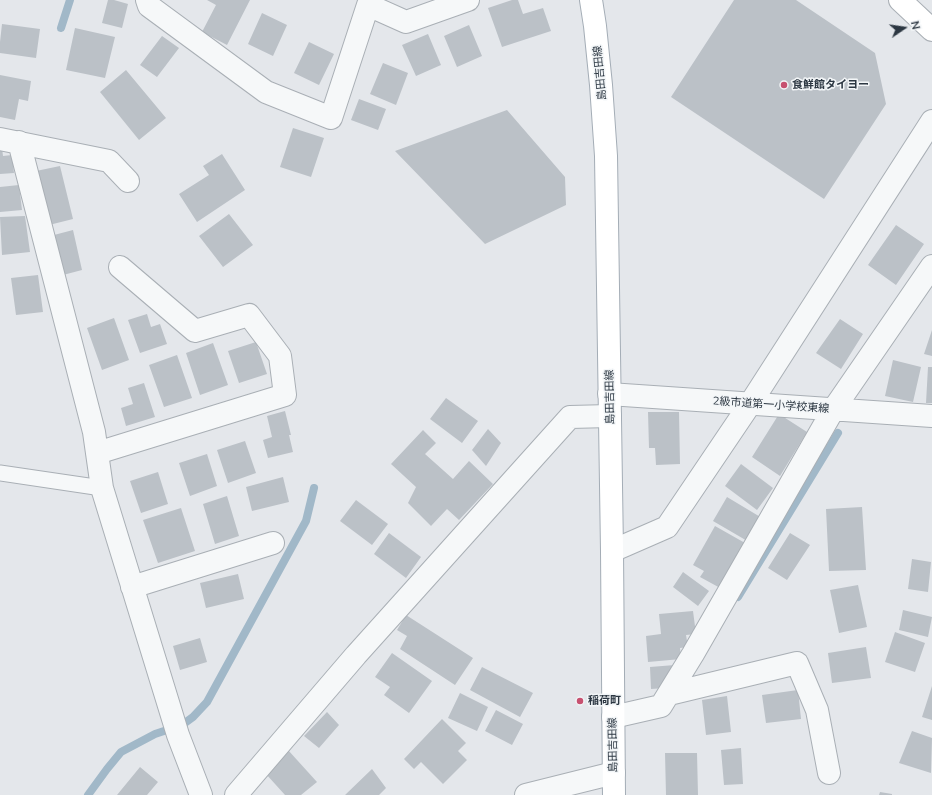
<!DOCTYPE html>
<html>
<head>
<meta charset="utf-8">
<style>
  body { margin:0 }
  #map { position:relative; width:932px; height:795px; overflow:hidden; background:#e4e7eb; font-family:Mulish,sans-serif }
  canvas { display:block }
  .north { position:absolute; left:884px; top:8px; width:40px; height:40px; -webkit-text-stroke:3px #f3f6f8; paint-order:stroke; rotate:77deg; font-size:11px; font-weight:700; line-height:16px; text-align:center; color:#2c3742 }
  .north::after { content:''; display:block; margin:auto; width:14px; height:18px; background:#2c3742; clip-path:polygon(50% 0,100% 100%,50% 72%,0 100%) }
</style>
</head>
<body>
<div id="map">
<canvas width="932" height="795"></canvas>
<div class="north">N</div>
</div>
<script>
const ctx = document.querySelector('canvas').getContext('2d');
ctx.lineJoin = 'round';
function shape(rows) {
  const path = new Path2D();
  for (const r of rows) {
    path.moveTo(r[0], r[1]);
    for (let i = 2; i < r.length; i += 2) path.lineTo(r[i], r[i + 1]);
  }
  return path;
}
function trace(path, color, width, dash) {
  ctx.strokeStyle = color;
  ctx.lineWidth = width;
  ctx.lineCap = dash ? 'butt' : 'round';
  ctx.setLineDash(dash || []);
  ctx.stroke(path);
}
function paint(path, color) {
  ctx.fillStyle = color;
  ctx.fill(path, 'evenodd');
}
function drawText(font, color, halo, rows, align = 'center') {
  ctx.font = font + ' Mulish,"Noto Sans JP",sans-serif';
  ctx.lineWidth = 3;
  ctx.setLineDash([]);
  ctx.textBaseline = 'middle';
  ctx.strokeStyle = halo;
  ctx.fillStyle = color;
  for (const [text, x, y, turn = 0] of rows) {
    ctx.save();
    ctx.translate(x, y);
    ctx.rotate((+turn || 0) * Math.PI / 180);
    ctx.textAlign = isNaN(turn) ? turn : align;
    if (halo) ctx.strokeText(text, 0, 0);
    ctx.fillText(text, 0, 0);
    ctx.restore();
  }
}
trace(shape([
  [61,28,70,0],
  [738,597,838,433],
  [88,795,107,769,121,752,155,734,182,725,193,717,207,702,306,521,314,488]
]), '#a1b8c8', 8);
paint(shape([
  [108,0,114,0,128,4,122,28,102,23],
  [207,0,250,0,227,45,202,32,216,5],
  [512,0,518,0,523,14,543,8,551,31,502,47,488,8],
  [734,0,796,0,875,53,886,104,824,199,671,97],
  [262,13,287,25,273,56,248,44],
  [2,24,40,29,36,58,0,53,0,42],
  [469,25,482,56,457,67,444,36],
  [75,28,115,37,105,78,66,70],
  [428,34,441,65,416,76,402,45],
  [162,36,179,48,157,77,140,65],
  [309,42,334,54,319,85,294,73],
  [383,63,408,73,396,105,370,94],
  [126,70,166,118,139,140,100,92],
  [0,75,31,81,28,101,19,99,15,120,0,117],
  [359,99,386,109,378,130,351,120],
  [507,110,565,177,566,205,485,244,395,151],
  [293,128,324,138,311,177,280,167],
  [0,148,2,148,3,156,12,155,14,173,0,174],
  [222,154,245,190,197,222,179,194,209,175,203,166],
  [60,166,73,219,49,225,36,171],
  [19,185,22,210,0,212,0,187],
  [229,214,253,245,223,267,199,236],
  [25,216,30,252,2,255,0,217],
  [896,225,924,244,896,285,868,265],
  [73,230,82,270,63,275,54,235],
  [38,275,43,312,16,315,11,278],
  [147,314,151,327,160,324,167,344,140,353,128,320],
  [114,318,129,360,102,370,87,328],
  [840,319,863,334,841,369,816,353],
  [932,330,932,356,924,354],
  [256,342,267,374,239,383,228,351],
  [213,343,228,385,200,395,186,353],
  [177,355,192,398,164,407,149,365],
  [893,360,921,367,913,402,885,396],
  [928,367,932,367,932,403,926,403],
  [144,383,155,417,126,426,121,408,133,404,128,388],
  [446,398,478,421,462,443,430,419],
  [285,411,291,435,289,435,293,452,268,458,263,440,272,437,267,416],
  [648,412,679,412,680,464,656,465,655,448,649,448],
  [779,414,807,432,780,476,752,457],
  [488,429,501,443,486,466,472,450],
  [423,430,436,443,425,454,453,479,469,461,493,484,459,520,447,509,431,526,408,503,416,487,391,464],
  [245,441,256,473,228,483,217,450],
  [207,454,217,486,190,496,179,463],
  [741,464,773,488,757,510,725,486],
  [158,472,168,504,141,513,130,481],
  [283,477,289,502,252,511,246,487],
  [227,496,239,536,215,544,203,504],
  [727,497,762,518,749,542,713,521],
  [356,500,388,524,372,545,340,521],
  [862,507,866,570,829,571,826,509],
  [181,508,195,551,158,563,143,520],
  [715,526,745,543,722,589,700,577,704,571,693,565],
  [389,533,421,557,406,578,374,554],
  [790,533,810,545,787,580,768,568],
  [912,559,931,562,928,592,908,589],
  [683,572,709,591,698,606,673,587],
  [238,574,244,599,206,608,200,583],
  [858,585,867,627,839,633,830,590],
  [903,610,932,617,928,637,899,630],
  [693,611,696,634,686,635,688,647,680,648,681,659,648,662,646,636,661,634,659,614],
  [406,615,473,658,455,685,400,649,407,636,397,630],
  [895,632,925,643,915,672,885,662],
  [200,638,207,662,180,670,173,646],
  [866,647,871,678,832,683,828,653],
  [392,653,432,681,409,713,384,695,390,687,375,677],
  [675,665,671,679,664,680,665,688,651,689,650,667],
  [482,667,533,693,520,717,470,690],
  [932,686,932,720,922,717],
  [798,690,801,719,766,723,762,695],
  [460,693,488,707,477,731,448,718],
  [727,696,731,732,706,735,702,700],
  [496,710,523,724,512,745,485,731],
  [327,712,339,725,319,748,304,736],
  [442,719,466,743,458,751,467,760,443,784,421,762,414,769,404,759],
  [912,731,932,738,931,773,899,763],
  [741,748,743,784,724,785,721,750],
  [288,750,317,782,301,795,285,795,266,774],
  [665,753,697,753,698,795,666,795],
  [140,767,158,782,147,795,117,795],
  [372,769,386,788,379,795,345,795],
  [880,792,892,794,892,795,879,795]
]), '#bbc1c7');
const service = shape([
  [0,473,102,488]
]);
const minor = shape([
  [147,0,149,6,266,92,331,118,368,5,406,22,468,0],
  [0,139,109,161,128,181],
  [19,142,94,432,102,488,178,735,201,795],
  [609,394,932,416],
  [97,453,285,395,280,356,249,315,195,331,120,267],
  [132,587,273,543],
  [669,694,797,663,817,710,829,773],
  [613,717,661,706,693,654,833,410,932,266],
  [236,795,356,655,570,417,610,416],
  [526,795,614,773]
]);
const tertiary = shape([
  [612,551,667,527,750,404,932,121]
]);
const secondary = shape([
  [900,0,932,30]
]);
const primary = shape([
  [591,0,595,26,601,85,606,156,612,551,614,795]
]);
trace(service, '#a9afb5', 17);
trace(minor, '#a9afb5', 24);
trace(tertiary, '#a9afb5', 24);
trace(secondary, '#a9afb5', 24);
trace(primary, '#a4adb6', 24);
trace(service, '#f6f8f9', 15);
trace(minor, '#f6f8f9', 22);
trace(tertiary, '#f6f8f9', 22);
trace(secondary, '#fff', 22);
trace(primary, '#fff', 22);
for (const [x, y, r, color] of [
  [784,85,4,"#c75170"],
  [580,701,4,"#c75170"]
]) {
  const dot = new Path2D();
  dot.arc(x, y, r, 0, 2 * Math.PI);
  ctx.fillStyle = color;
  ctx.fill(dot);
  trace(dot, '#f3f6f8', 1.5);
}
drawText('11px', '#2c3742', '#f3f6f8', [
  ["島田吉田線",600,73,-95],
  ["島田吉田線",610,397,-91],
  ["2級市道第一小学校東線",771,405,4],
  ["島田吉田線",613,745,-91]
]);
drawText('bold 11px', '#2c3742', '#f3f6f8', [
  ["食鮮館タイヨー",792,85],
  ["稲荷町",588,701]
], 'left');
</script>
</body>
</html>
